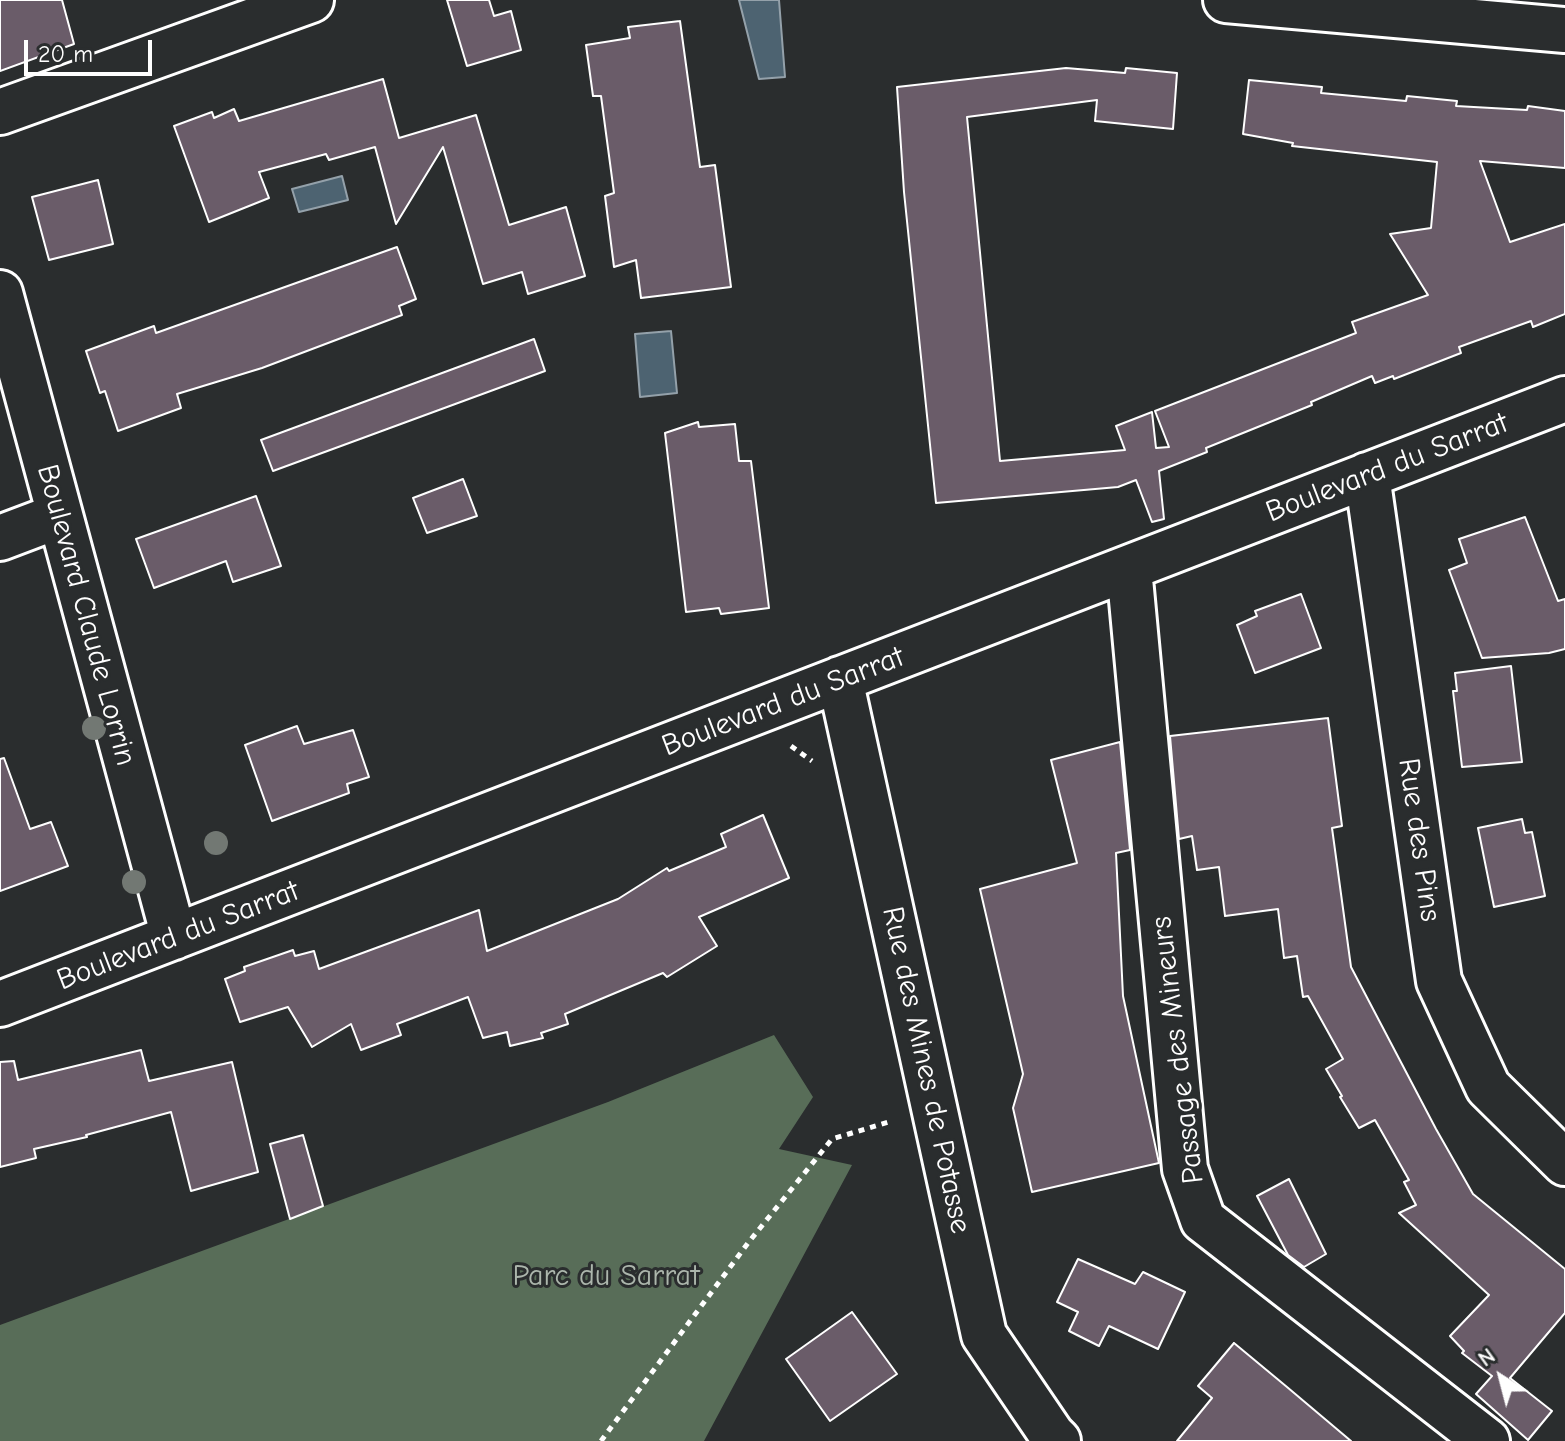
<!DOCTYPE html>
<html>
<head>
<meta charset="utf-8">
<style>
  body { margin:0 }
  #map { position:relative; width:1565px; height:1441px; overflow:hidden; background:#2a2d2e; font-family:"Comic Neue",sans-serif }
  canvas { display:block }
  .north { position:absolute; left:1461px; top:1337px; width:80px; height:80px; -webkit-text-stroke:6px #2a2d2e; paint-order:stroke; rotate:324deg; font-size:22px; font-weight:700; line-height:32px; text-align:center; color:#fff }
  .north::after { content:''; display:block; margin:auto; width:28px; height:36px; background:#fff; clip-path:polygon(50% 0,100% 100%,50% 72%,0 100%) }
  .scale { position:absolute; left:24px; top:40px; width:128px; height:36px; box-sizing:border-box; border:4px solid #fff; border-top:0; padding-left:10px; font-size:24px; line-height:28px; white-space:nowrap; color:#fff; -webkit-text-stroke:6px #2a2d2e; paint-order:stroke }
</style>
</head>
<body>
<div id="map">
<canvas width="1565" height="1441"></canvas>
<div class="north">N</div>
<div class="scale">20 m</div>
</div>
<script>
const ctx = document.querySelector('canvas').getContext('2d');
ctx.lineJoin = 'round';
function paint(path, color) {
  ctx.fillStyle = color;
  ctx.fill(path, 'evenodd');
}
function shape(rows) {
  const path = new Path2D();
  for (const r of rows) {
    path.moveTo(r[0], r[1]);
    for (let i = 2; i < r.length; i += 2) path.lineTo(r[i], r[i + 1]);
  }
  return path;
}
function trace(path, color, width, dash) {
  ctx.strokeStyle = color;
  ctx.lineWidth = width;
  ctx.lineCap = dash ? 'butt' : 'round';
  ctx.setLineDash(dash || []);
  ctx.stroke(path);
}
function drawText(font, color, halo, rows, align = 'center') {
  ctx.font = font + ' "Comic Neue",sans-serif';
  ctx.lineWidth = 6;
  ctx.setLineDash([]);
  ctx.textBaseline = 'middle';
  ctx.strokeStyle = halo;
  ctx.fillStyle = color;
  for (const [text, x, y, turn = 0] of rows) {
    ctx.save();
    ctx.translate(x, y);
    ctx.rotate((+turn || 0) * Math.PI / 180);
    ctx.textAlign = isNaN(turn) ? turn : align;
    if (halo) ctx.strokeText(text, 0, 0);
    ctx.fillText(text, 0, 0);
    ctx.restore();
  }
}
paint(shape([
  [774,1035,813,1097,779,1149,852,1165,704,1441,0,1441,0,1325,608,1102]
]), '#586d58');
const water = shape([
  [739,0,779,0,785,77,759,79,739,0],
  [342,176,348,200,299,212,292,189,342,176],
  [671,331,677,393,640,397,635,334,671,331]
]);
paint(water, '#4d6371');
trace(water, '#94a1aa', 2);
const building = shape([
  [0,0,62,0,74,44,0,71,0,0],
  [447,0,489,0,494,16,511,11,521,50,467,66,447,0],
  [680,21,700,167,715,165,731,287,641,298,636,260,614,267,605,196,614,193,601,96,593,96,586,45,630,38,628,27,680,21],
  [1066,68,1125,73,1126,68,1177,73,1173,129,1095,121,1097,100,967,117,1000,461,1125,450,1116,426,1152,412,1156,448,1169,447,1155,411,1356,333,1352,322,1428,295,1390,234,1431,228,1437,162,1292,146,1293,143,1243,134,1249,80,1322,87,1321,93,1406,101,1407,96,1457,101,1456,106,1527,110,1528,106,1565,111,1565,168,1480,161,1510,242,1565,224,1565,314,1533,327,1531,321,1459,347,1461,353,1394,379,1393,376,1375,383,1372,376,1311,402,1312,405,1206,448,1207,452,1159,471,1164,519,1152,522,1136,480,1118,487,936,503,904,192,897,87,1066,68],
  [383,79,399,138,476,115,509,225,566,207,585,276,528,294,522,272,483,284,443,147,396,224,375,147,329,160,326,154,259,172,269,198,209,222,174,126,212,112,214,118,234,109,239,121,383,79],
  [98,180,113,244,49,260,32,197,98,180],
  [397,247,416,299,399,306,402,315,262,368,177,394,181,408,118,431,105,391,100,393,86,351,154,326,156,333,397,247],
  [534,339,545,371,273,471,261,440,534,339],
  [698,422,699,427,735,424,739,461,751,461,769,608,721,614,719,608,686,612,665,433,698,422],
  [463,479,477,516,427,533,413,498,463,479],
  [256,496,281,566,233,582,226,561,154,588,136,539,256,496],
  [1525,517,1558,601,1565,599,1565,649,1549,653,1482,658,1449,570,1467,563,1459,539,1525,517],
  [1301,594,1321,648,1255,673,1237,625,1257,616,1255,611,1301,594],
  [1511,666,1522,762,1462,767,1453,691,1457,691,1455,673,1511,666],
  [1328,718,1342,826,1332,828,1351,967,1436,1129,1473,1194,1565,1269,1565,1313,1510,1378,1552,1411,1528,1440,1476,1394,1492,1376,1462,1353,1464,1351,1450,1336,1489,1295,1399,1213,1416,1205,1404,1182,1409,1180,1375,1120,1359,1128,1340,1097,1342,1096,1326,1069,1343,1059,1308,996,1303,997,1297,956,1284,958,1278,909,1225,916,1219,867,1197,870,1192,836,1179,839,1170,736,1328,718],
  [297,726,304,744,353,730,369,777,347,784,349,793,272,821,245,745,297,726],
  [1120,742,1130,850,1116,853,1123,996,1159,1163,1032,1192,1013,1108,1023,1074,980,889,1077,863,1051,760,1120,742],
  [4,758,30,829,51,822,68,866,0,891,0,759,4,758],
  [763,815,789,878,699,917,717,946,667,977,663,973,565,1014,568,1024,541,1033,543,1038,510,1046,507,1032,483,1038,468,997,397,1024,401,1035,361,1050,351,1024,312,1047,288,1007,240,1022,225,979,245,971,244,967,293,950,295,956,314,951,319,969,479,910,487,951,618,899,667,868,669,871,726,847,721,834,763,815],
  [1522,819,1525,833,1532,832,1545,896,1494,907,1478,828,1522,819],
  [141,1050,149,1081,232,1062,258,1172,191,1191,171,1112,86,1135,87,1137,34,1149,36,1158,0,1167,0,1062,14,1061,18,1080,141,1050],
  [303,1135,323,1206,290,1219,270,1144,303,1135],
  [1289,1179,1326,1254,1304,1267,1288,1255,1257,1196,1289,1179],
  [1078,1259,1135,1284,1143,1272,1185,1292,1158,1349,1109,1326,1099,1346,1069,1331,1078,1312,1057,1302,1078,1259],
  [852,1312,897,1374,830,1421,786,1359,852,1312],
  [1234,1343,1287,1387,1351,1441,1177,1441,1212,1398,1198,1386,1234,1343]
]);
paint(building, '#6a5c69');
trace(building, '#fff', 2);
const minor = shape([
  [1226,0,1565,30],
  [0,112,311,0],
  [0,293,174,937],
  [1367,475,1439,981,1488,1087,1565,1163],
  [0,538,58,516],
  [1129,568,1185,1169,1203,1220,1487,1441],
  [840,679,984,1335,1052,1435,1058,1441],
  [0,1004,1565,399]
]);
trace(minor, '#fff', 50);
trace(shape([
  [791,746,812,761],
  [601,1441,748,1243,832,1139,892,1121]
]), '#fff', 5, [6, 6]);
trace(minor, '#2a2d2e', 44);
ctx.fillStyle = '#727873';
for (const [x, y] of [
  [94,728],
  [216,843],
  [134,882]
]) {
  ctx.beginPath();
  ctx.arc(x, y, 12, 0, 2 * Math.PI);
  ctx.fill();
}
drawText('30px', '#fff', '#2a2d2e', [
  ["Boulevard du Sarrat",1387,468,-21],
  ["Boulevard Claude Lorrin",86,615,75],
  ["Boulevard du Sarrat",783,702,-21],
  ["Rue des Pins",1419,840,82],
  ["Boulevard du Sarrat",178,936,-21],
  ["Passage des Mineurs",1178,1050,-97],
  ["Rue des Mines de Potasse",926,1070,78]
]);
drawText('30px', '#acb6ac', '#2a2d2e', [
  ["Parc du Sarrat",606,1277]
]);
</script>
</body>
</html>
